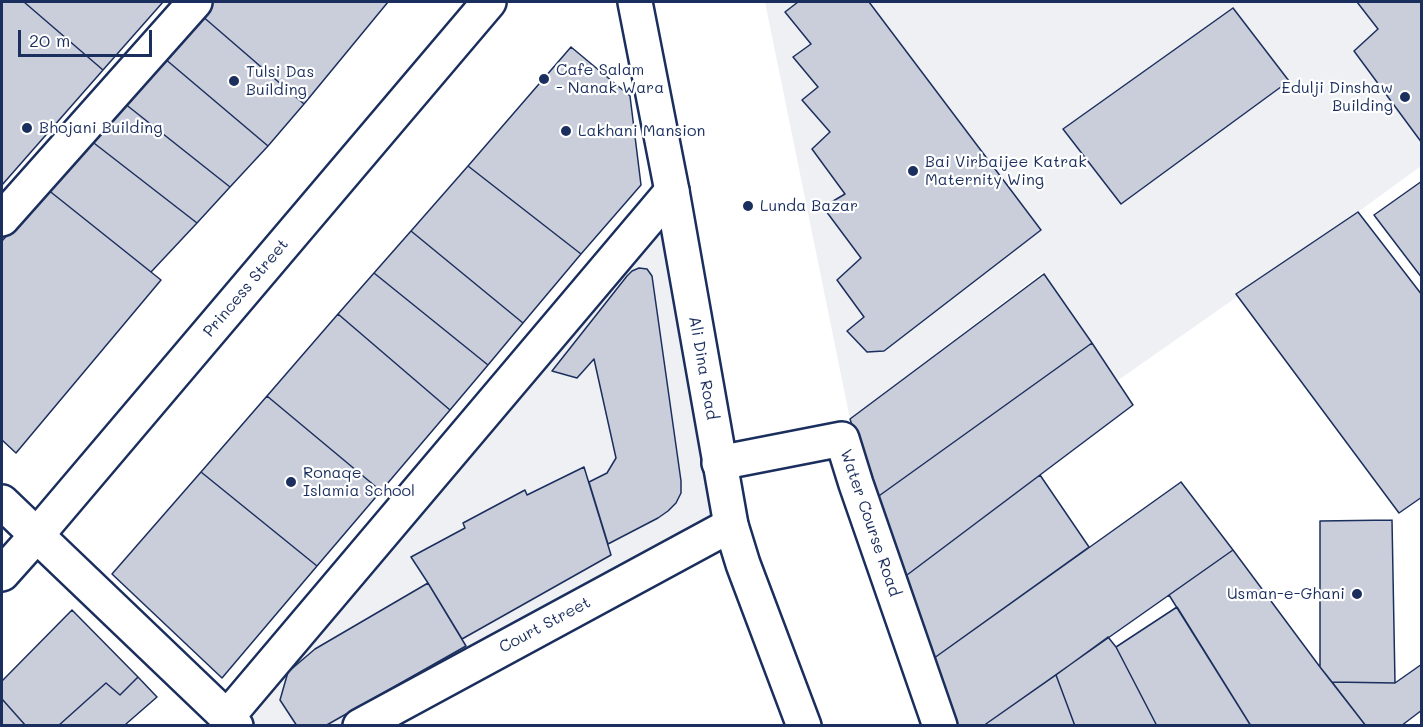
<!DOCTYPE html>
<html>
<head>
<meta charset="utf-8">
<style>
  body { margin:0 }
  #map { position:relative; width:1423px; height:727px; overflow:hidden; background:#fff; font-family:Mali,sans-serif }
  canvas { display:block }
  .frame { position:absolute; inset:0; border:3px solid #1b2f5e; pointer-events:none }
  .scale { position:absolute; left:18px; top:30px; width:134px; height:27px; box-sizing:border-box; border:3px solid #1b2f5e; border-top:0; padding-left:8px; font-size:18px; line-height:21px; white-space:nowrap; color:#1b2f5e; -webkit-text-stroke:4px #fff; paint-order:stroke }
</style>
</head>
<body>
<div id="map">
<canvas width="1423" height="727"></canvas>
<div class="frame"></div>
<div class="scale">20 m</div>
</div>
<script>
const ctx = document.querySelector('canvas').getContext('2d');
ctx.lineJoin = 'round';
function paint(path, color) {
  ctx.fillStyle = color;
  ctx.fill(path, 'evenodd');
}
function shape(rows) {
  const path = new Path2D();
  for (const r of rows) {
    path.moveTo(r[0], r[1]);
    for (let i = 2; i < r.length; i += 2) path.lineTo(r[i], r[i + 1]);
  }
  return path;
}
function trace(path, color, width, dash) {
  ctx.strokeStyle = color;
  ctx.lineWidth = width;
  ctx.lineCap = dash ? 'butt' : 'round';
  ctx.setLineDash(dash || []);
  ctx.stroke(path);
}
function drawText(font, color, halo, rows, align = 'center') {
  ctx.font = font + ' Mali,sans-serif';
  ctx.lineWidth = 4.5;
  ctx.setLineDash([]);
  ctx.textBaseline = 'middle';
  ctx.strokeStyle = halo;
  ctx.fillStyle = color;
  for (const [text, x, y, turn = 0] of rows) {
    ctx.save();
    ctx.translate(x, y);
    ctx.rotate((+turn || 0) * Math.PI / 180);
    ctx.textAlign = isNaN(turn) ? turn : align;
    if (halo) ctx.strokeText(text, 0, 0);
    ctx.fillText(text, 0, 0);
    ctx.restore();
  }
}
paint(shape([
  [765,2,1421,2,1421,166,1358,212,1117,381,1043,272,850,419],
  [672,191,731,525,360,725,236,725]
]), '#eff0f4');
const building = shape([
  [2,2,24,2,103,70,2,185,2,2],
  [24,2,163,2,103,70,24,2],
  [213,2,388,2,304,104,201,15,213,2],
  [798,2,869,2,1041,230,884,351,867,352,847,331,864,317,837,280,861,258,823,207,845,194,812,149,830,132,802,100,818,87,793,57,811,44,785,12,798,2],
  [1357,2,1422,2,1422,143,1354,51,1378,29,1357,2],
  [1233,8,1289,81,1121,204,1063,129,1233,8],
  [201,15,304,104,268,146,164,58,201,15],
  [571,47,630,96,641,185,581,254,468,166,571,47],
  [164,58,268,146,230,187,124,103,164,58],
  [124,103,230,187,197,223,90,140,124,103],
  [90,140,197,223,151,272,47,189,90,140],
  [468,166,581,254,523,323,411,231,468,166],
  [1422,181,1422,278,1374,215,1422,181],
  [47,189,161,280,16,453,2,440,2,241,47,189],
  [1358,212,1422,295,1422,497,1399,513,1236,294,1358,212],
  [411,231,523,323,488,365,374,273,411,231],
  [639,268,647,269,652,276,681,481,681,493,676,503,668,511,658,518,608,544,589,482,607,473,616,458,594,359,577,378,552,371,627,276,632,271,639,268],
  [374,273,488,365,450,410,338,314,374,273],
  [1044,274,1092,343,876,498,850,419,1044,274],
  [338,314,450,410,381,491,267,396,338,314],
  [1092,343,1133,405,903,578,876,498,1092,343],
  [267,396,381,491,317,566,201,472,267,396],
  [584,467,611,555,462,639,428,583,411,557,465,528,463,523,525,490,527,495,584,467],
  [201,472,317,566,222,678,112,574,201,472],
  [1040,475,1089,547,930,661,903,578,1040,475],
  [1181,482,1233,550,983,726,951,726,930,661,1181,482],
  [1392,520,1395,683,1332,682,1320,667,1320,521,1392,520],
  [1233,550,1320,667,1366,726,1251,726,1169,595,1233,550],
  [428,583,466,646,325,726,297,726,280,700,288,672,315,649,428,583],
  [1177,607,1251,726,1157,726,1116,647,1177,607],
  [72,610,138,677,120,695,106,683,58,726,26,726,2,699,2,681,72,610],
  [1108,637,1116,647,1157,726,1075,726,1056,675,1108,637],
  [1422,664,1422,710,1401,726,1366,726,1332,682,1395,683,1422,664],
  [1056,675,1075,726,983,726,1056,675],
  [138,677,157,697,126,724,128,726,58,726,106,683,120,695,138,677],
  [2,699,26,726,2,726,2,699]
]);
paint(building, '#caceda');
trace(building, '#1b2f5e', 1.5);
const minor = shape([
  [2,219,195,2],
  [719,463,842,439,856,484,940,726],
  [2,502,236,726],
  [228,716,672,191],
  [360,726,731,525]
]);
const tertiary = shape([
  [635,2,672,191,731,525,743,564,804,726],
  [2,574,36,536,489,2]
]);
trace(minor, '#1b2f5e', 38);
trace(tertiary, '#1b2f5e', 38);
trace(minor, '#fff', 33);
trace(tertiary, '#fff', 33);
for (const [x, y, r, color] of [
  [544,79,6,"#1b2f5e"],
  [234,81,6,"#1b2f5e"],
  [1405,97,6,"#1b2f5e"],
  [27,128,6,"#1b2f5e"],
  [566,131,6,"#1b2f5e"],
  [913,171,6,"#1b2f5e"],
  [748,206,6,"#1b2f5e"],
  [291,482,6,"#1b2f5e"],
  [1357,594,6,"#1b2f5e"]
]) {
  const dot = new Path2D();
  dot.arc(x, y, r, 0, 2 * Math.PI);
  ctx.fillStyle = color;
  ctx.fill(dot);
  trace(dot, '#fff', 2);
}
drawText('16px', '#1b2f5e', '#fff', [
  ["Cafe Salam",556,70],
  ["- Nanak Wara",556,88],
  ["Tulsi Das",246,72],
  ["Building",246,90],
  ["Edulji Dinshaw",1393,88,"right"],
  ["Building",1393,106,"right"],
  ["Bhojani Building",39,128],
  ["Lakhani Mansion",578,131],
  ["Bai Virbaijee Katrak",925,162],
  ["Maternity Wing",925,180],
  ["Lunda Bazar",760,206],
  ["Ronaqe",303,473],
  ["Islamia School",303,491],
  ["Usman-e-Ghani",1345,594,"right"]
], 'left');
drawText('16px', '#1b2f5e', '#fff', [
  ["Princess Street",246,288,-50],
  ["Ali Dina Road",703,368,80],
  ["Water Course Road",870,523,71],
  ["Court Street",545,625,-28]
]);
</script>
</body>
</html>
